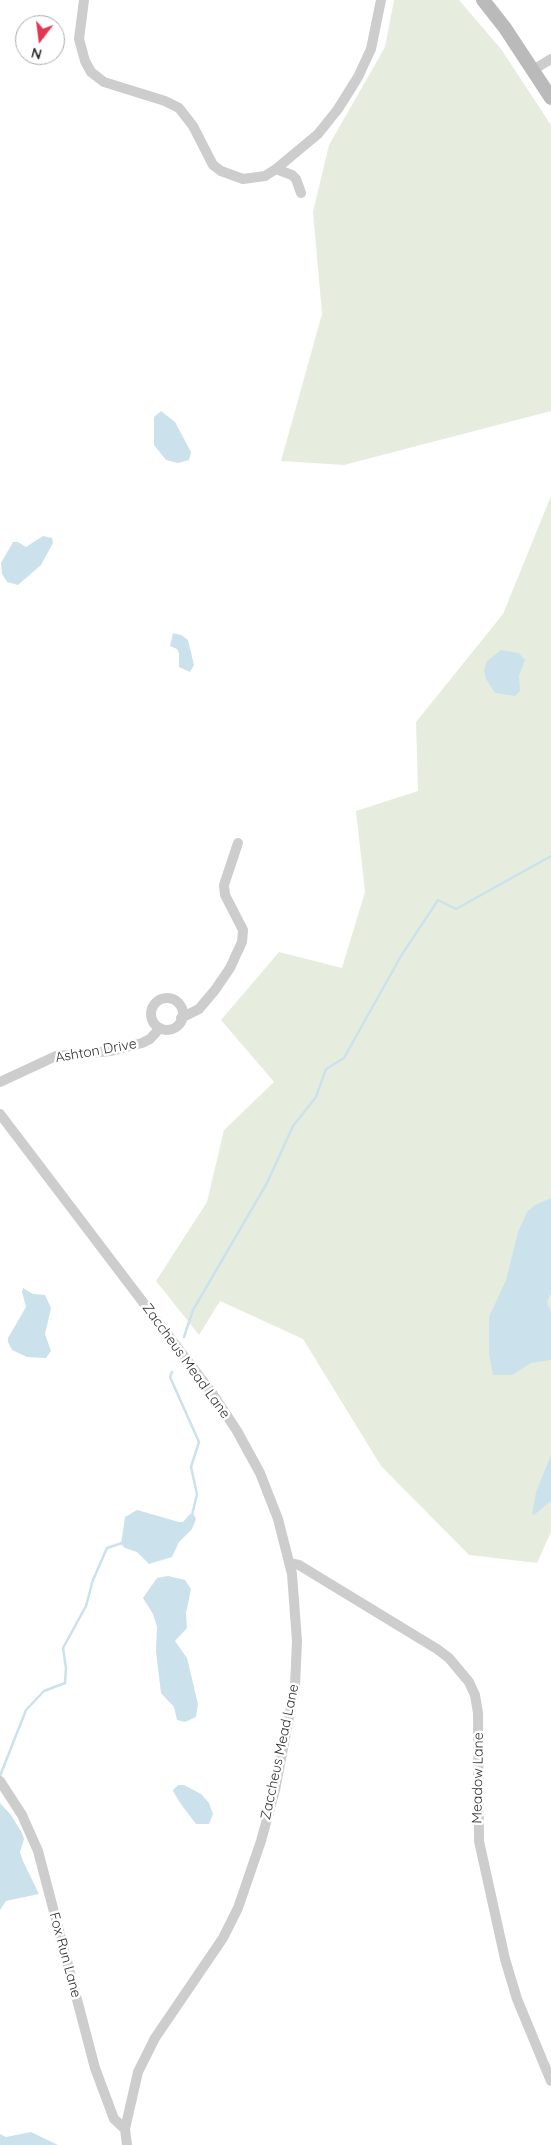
<!DOCTYPE html>
<html>
<head>
<meta charset="utf-8">
<style>
  body { margin:0 }
  #map { position:relative; width:551px; height:2145px; overflow:hidden; background:#fff; font-family:Quicksand,sans-serif }
  canvas { display:block }
  .north { position:absolute; left:15px; top:15px; width:50px; height:50px; box-sizing:border-box; background:#fff; border:1px solid #acacac; border-radius:50%; rotate:195deg; font-size:14px; font-weight:700; line-height:20px; text-align:center; color:#303030 }
  .north::after { content:''; display:block; margin:auto; width:18px; height:22px; background:#e33650; clip-path:polygon(50% 0,100% 100%,50% 72%,0 100%) }
</style>
</head>
<body>
<div id="map">
<canvas width="551" height="2145"></canvas>
<div class="north">N</div>
</div>
<script>
const ctx = document.querySelector('canvas').getContext('2d');
ctx.lineJoin = 'round';
function paint(path, color) {
  ctx.fillStyle = color;
  ctx.fill(path, 'evenodd');
}
function shape(rows) {
  const path = new Path2D();
  for (const r of rows) {
    if (r.length === 3) {
      path.moveTo(r[0] + r[2], r[1]);
      path.arc(r[0], r[1], r[2], 0, 2 * Math.PI);
      continue;
    }
    path.moveTo(r[0], r[1]);
    for (let i = 2; i < r.length; i += 2) path.lineTo(r[i], r[i + 1]);
  }
  return path;
}
function trace(path, color, width, dash) {
  ctx.strokeStyle = color;
  ctx.lineWidth = width;
  ctx.lineCap = dash ? 'butt' : 'round';
  ctx.setLineDash(dash || []);
  ctx.stroke(path);
}
function drawText(font, color, halo, rows, align = 'center') {
  ctx.font = font + ' Quicksand,sans-serif';
  ctx.lineWidth = 5;
  ctx.setLineDash([]);
  ctx.textBaseline = 'middle';
  ctx.strokeStyle = halo;
  ctx.fillStyle = color;
  for (const [text, x, y, turn = 0] of rows) {
    ctx.save();
    ctx.translate(x, y);
    ctx.rotate((+turn || 0) * Math.PI / 180);
    ctx.textAlign = isNaN(turn) ? turn : align;
    if (halo) ctx.strokeText(text, 0, 0);
    ctx.fillText(text, 0, 0);
    ctx.restore();
  }
}
paint(shape([
  [394,0,459,0,501,49,551,125,551,411,344,465,281,461,322,314,313,212,329,145,385,47],
  [551,496,551,1532,537,1563,469,1555,381,1466,303,1339,220,1301,199,1335,156,1281,207,1202,224,1130,274,1082,221,1020,279,952,342,968,365,892,356,811,418,791,416,722,503,614]
]), '#e7edde');
paint(shape([
  [161,411,175,422,191,452,189,460,178,463,166,460,154,445,154,417],
  [43,536,52,538,53,543,41,565,18,585,7,582,2,574,1,563,13,542,18,542,26,547],
  [173,633,181,635,188,640,194,665,190,672,179,667,179,653,177,649,170,646],
  [501,650,519,653,525,660,519,676,520,691,515,696,495,693,486,679,484,670,487,661],
  [551,1198,551,1293,547,1302,551,1312,551,1360,531,1363,512,1375,493,1375,489,1354,489,1317,506,1280,518,1232,527,1212,535,1205],
  [23,1288,33,1294,45,1295,51,1308,45,1334,51,1351,46,1358,27,1357,12,1350,8,1342,8,1338,26,1307,22,1292],
  [551,1455,551,1501,534,1515,532,1514,536,1492],
  [137,1510,179,1522,183,1522,190,1514,194,1515,196,1519,192,1529,179,1542,172,1557,149,1564,137,1552,125,1548,121,1544,125,1517],
  [168,1576,185,1580,191,1589,186,1613,187,1628,175,1641,187,1658,198,1704,196,1717,185,1722,177,1720,174,1707,161,1693,156,1651,157,1627,153,1614,143,1598,157,1578],
  [178,1785,184,1785,201,1794,209,1803,213,1814,209,1824,196,1824,183,1807,174,1793,173,1790],
  [0,1803,11,1815,22,1833,24,1839,20,1852,23,1861,39,1894,6,1901,0,1910],
  [31,2132,58,2145,0,2145,0,2134,6,2137]
]), '#cbe2ec');
trace(shape([
  [184,1337,193,1310,267,1183,293,1126,316,1097,326,1069,344,1058,401,956,438,900,456,909,551,856],
  [172,1372,170,1377,199,1442,191,1467,197,1494,192,1515],
  [0,1776,26,1710,44,1691,65,1683,66,1668,63,1648,86,1606,93,1580,107,1548,122,1543]
]), '#cbe2ec', 2.5);
trace(shape([
  [84,0,79,39,85,61,91,72,104,82,165,101,179,108,193,126,213,165,221,171,243,179,265,176,276,169,318,134,338,109,358,77,371,49,381,0],
  [533,70,551,59],
  [276,169,292,175,296,179,301,193],
  [167,1014,16],
  [181,1018,199,1009,215,990,230,968,242,942,243,930,225,895,224,885,238,843],
  [0,1082,56,1056,111,1051,142,1043,150,1039,160,1028],
  [0,1114,212,1393,237,1431,260,1473,278,1519,292,1574,297,1641,295,1686,275,1790,261,1841,238,1908,223,1938,155,2038,138,2072,125,2129,127,2145],
  [289,1563,299,1565,437,1649,449,1658,469,1682,475,1695,478,1713,479,1841,505,1959,517,1999,551,2081],
  [0,1781,22,1815,38,1851,95,2068,114,2119,125,2129]
]), '#cdcdcd', 10);
trace(shape([
  [483,0,505,28,551,98]
]), '#bababa', 14);
drawText('14px', '#303030', '#fff', [
  ["Ashton Drive",96,1051,-10],
  ["Zaccheus Mead Lane",186,1361,54],
  ["Zaccheus Mead Lane",280,1752,-78],
  ["Meadow Lane",478,1778,-89],
  ["Fox Run Lane",65,1955,75]
]);
</script>
</body>
</html>
